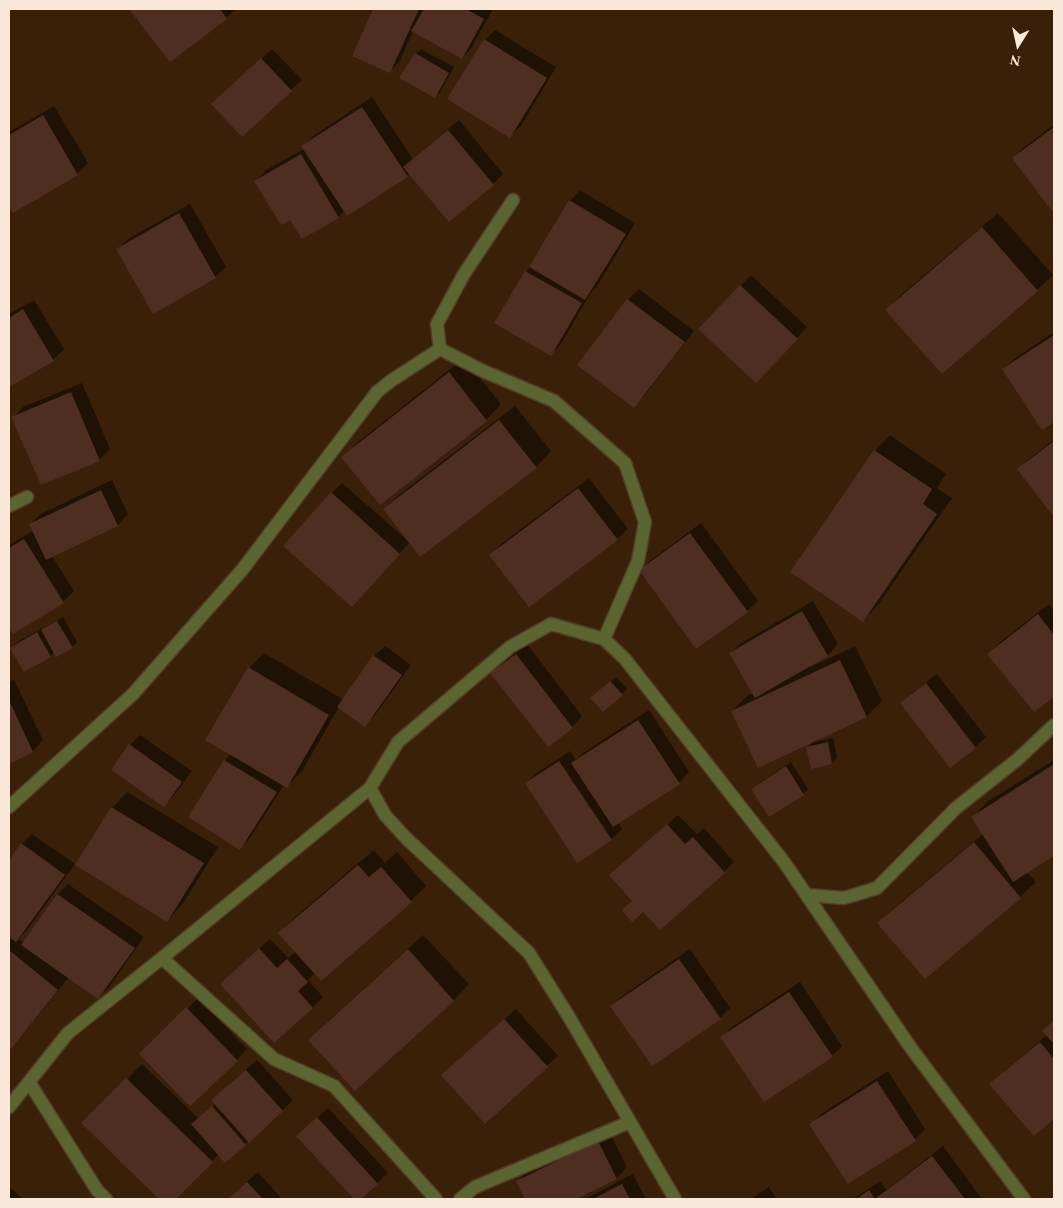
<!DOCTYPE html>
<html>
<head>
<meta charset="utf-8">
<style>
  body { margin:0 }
  #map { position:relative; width:1063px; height:1208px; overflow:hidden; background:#3a2008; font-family:"Times New Roman",serif }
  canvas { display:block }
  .frame { position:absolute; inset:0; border:10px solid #fae8db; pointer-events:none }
  .north { position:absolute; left:993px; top:20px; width:50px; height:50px; -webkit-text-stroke:4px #3a2008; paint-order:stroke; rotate:190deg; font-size:14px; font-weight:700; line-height:20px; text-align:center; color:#fae8db }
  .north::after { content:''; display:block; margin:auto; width:18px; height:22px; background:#fae8db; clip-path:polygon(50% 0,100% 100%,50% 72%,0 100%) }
</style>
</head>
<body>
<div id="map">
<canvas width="1063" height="1208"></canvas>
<div class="frame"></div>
<div class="north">N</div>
</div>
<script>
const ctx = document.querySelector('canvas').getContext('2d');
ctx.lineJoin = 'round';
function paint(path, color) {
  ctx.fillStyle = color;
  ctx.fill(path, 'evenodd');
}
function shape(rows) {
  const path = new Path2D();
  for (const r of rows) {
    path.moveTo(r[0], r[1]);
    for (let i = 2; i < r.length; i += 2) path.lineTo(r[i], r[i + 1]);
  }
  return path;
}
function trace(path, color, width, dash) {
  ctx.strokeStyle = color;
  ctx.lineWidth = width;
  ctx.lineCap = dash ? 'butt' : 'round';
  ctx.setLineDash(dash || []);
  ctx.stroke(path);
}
paint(shape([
  [131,9,235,9,226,18,170,60],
  [375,9,493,9,472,47,462,58,413,31,400,61,390,71,354,56],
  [495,30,556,67,521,126,510,136,485,40],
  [272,49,302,80,242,135,223,94],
  [421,49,454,67,440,92,434,97,416,54],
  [372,97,413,159,459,120,503,174,493,184,410,173,407,176,345,210,338,217,291,218,256,181,266,170,304,149,302,147,313,136],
  [54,106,88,163,77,174,14,212,9,203,9,132],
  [1054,125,1054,212,1013,158,1024,147],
  [580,190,635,223,596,288,591,292,561,344,551,354,496,322,570,201],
  [190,204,226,267,215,277,118,249,128,239],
  [998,213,1053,275,1037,290,942,373,887,310,902,294],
  [751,275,807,327,766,371,699,329],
  [639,289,694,331,644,396,634,406,578,365,628,300],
  [34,300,64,349,53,360,10,385,9,314],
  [1054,332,1054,421,1043,428,1003,369,1014,359],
  [464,358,501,404,486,420,380,503,343,457,358,442],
  [82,383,110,449,99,460,13,418,23,407],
  [515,406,551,451,536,467,420,555,410,542,362,595,332,493,342,483,406,539,407,538,384,509,400,494],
  [890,435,946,474,937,488,952,498,878,605,863,621,875,451],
  [1054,440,1054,515,1019,469,1029,459],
  [589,478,628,529,617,539,529,605,490,555,501,544],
  [112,480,128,514,118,525,52,556,74,591,63,602,13,632,9,626,9,545,33,531,30,524,41,514],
  [701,523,758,601,747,611,640,570,651,560],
  [813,601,838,644,828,655,810,665,811,667,855,646,882,701,867,716,814,741,814,742,833,738,837,758,832,763,812,767,808,747,813,742,732,711,747,696,753,693,730,653,741,643],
  [1049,604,1054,611,1054,695,1034,711,989,654,999,643],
  [63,617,77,642,72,647,55,652,50,656,11,648,16,643,42,628,43,630,48,626],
  [527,644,582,716,572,727,548,745,492,673,502,663],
  [385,646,411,665,375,715,365,725,339,707,302,771,287,786,284,785,250,838,240,848,190,817,225,760,231,754,249,668,264,653,344,700,374,656],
  [937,674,986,737,975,747,902,703,912,693],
  [616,677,627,689,622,694,597,693],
  [14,680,43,740,33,751,9,762,9,682],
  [649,710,689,772,679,783,618,823,622,829,612,839,526,783,537,773,570,751,576,760,583,753],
  [140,735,192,771,175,794,164,805,130,745],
  [1054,760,1054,854,1027,872,1036,882,1020,897,879,923,894,908,983,834,972,818,987,802],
  [791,762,808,789,803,794,753,789,758,784],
  [127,792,218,847,182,905,167,920,77,865,112,808],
  [678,815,697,834,704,828,734,862,724,872,644,910,633,901,621,865],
  [32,834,75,864,27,930,18,939,24,943,58,894,68,884,144,937,109,987,98,998,69,977,21,1037,10,1047,9,1046,9,941,12,938,9,936,9,862,22,844],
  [374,850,385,863,397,852,426,886,411,901,315,973,308,980,323,997,312,1008,232,973,270,939,288,958,296,951,280,933,295,917],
  [423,935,469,984,454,1000,355,1089,324,1025],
  [690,949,730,1008,720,1018,612,1006,622,996],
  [800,982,842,1046,832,1056,722,1037,732,1027],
  [198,998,247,1049,237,1060,140,1054],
  [516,1009,558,1056,485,1122,453,1065],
  [1054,1021,1054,1118,1035,1135,991,1084,1001,1074,1047,1035,1044,1031],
  [257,1060,293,1100,249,1141,225,1161,219,1154,175,1199,161,1199,83,1123,142,1064,199,1119,216,1104,223,1090],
  [888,1071,925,1129,915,1140,811,1124,821,1114],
  [328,1108,388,1173,359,1199,356,1199,298,1136],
  [609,1131,627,1167,617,1178,573,1199,527,1199,518,1181,528,1171],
  [943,1146,982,1199,853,1199,880,1181,886,1190],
  [258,1172,282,1199,228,1199],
  [633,1174,646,1199,585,1199],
  [769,1187,777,1199,751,1199],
  [11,1188,23,1199,9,1199,9,1191]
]), '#0007');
paint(shape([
  [129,9,220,9,227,19,170,62],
  [373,9,419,9,390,73,352,56],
  [424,9,466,9,484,19,462,59,411,31],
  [484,39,547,78,510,138,447,99],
  [415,53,449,73,435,98,399,78],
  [261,58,292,91,242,137,211,104],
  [362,107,408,177,347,216,301,146],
  [43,115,78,175,13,213,9,206,9,135],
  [1054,127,1054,214,1012,158],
  [448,130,494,185,449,222,403,167],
  [301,154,339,218,302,239,290,220,281,225,254,181],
  [569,200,626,234,585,300,529,267],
  [179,213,216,278,153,314,116,249],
  [982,227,1038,291,942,374,885,310],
  [525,271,582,303,551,356,494,323],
  [740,285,798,339,756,383,698,329],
  [627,299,685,342,634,408,577,365],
  [23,309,54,361,9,387,9,318],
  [1054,335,1054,422,1042,430,1002,369],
  [449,372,487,421,380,505,341,457],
  [71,392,100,461,41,485,11,417],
  [499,420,537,468,420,557,383,509],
  [1054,441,1054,517,1017,469],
  [874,450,932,489,923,504,937,514,863,622,790,572],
  [578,488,618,540,529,607,489,555],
  [101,490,118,526,46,560,29,524],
  [331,492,400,554,352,607,283,546],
  [690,533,748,612,696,649,639,570],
  [24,539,64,603,13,634,9,628,9,548],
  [802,611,828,656,755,698,729,653],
  [1038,614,1054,635,1054,697,1034,712,987,654],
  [57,621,73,648,56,657,41,630],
  [37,632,51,657,24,672,10,648],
  [516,654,573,728,548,747,490,673],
  [373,655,402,675,365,727,337,707],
  [840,660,867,717,758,768,731,711],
  [248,667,329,715,287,788,205,740],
  [610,681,623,695,603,712,590,698],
  [926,683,976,748,950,768,900,703],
  [9,700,33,752,9,764],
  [638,720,680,784,613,827,571,763],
  [828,742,832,764,811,769,806,747],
  [129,744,182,782,164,807,111,770],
  [224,760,277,792,240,850,188,817],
  [559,761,612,840,577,863,525,783],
  [1054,764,1054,856,1013,882,971,817],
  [786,766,804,795,769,817,751,789],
  [111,807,204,863,167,922,75,865],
  [667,824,685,844,693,837,725,873,660,930,643,912,632,922,622,910,632,901,609,875],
  [974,842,1021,898,925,979,877,923],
  [21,843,65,875,16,942,9,937,9,860],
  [358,865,369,877,381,867,412,902,321,981,278,933],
  [57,894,135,948,98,999,21,945],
  [259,948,277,968,287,959,308,982,298,991,313,1008,274,1043,220,984],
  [408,949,454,1001,355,1091,308,1040],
  [9,950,58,990,11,1049,9,1047],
  [679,959,721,1019,652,1066,610,1006],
  [789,992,833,1057,764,1102,720,1037],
  [186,1007,238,1061,190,1106,139,1054],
  [504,1019,548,1067,485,1124,441,1075],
  [1054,1020,1054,1044,1042,1031],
  [1040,1042,1054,1059,1054,1119,1034,1136,989,1084],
  [246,1070,283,1111,249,1143,211,1100],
  [126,1078,213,1162,176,1199,159,1199,81,1123],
  [877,1081,916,1141,848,1184,809,1124],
  [212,1106,246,1145,225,1163,191,1124],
  [317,1117,378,1184,361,1199,354,1199,296,1136],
  [598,1141,617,1179,576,1199,525,1199,516,1181],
  [932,1156,965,1199,877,1199,876,1198],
  [247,1182,263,1199,228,1199],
  [622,1184,630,1199,593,1199],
  [869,1190,875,1199,856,1199]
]), '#4f2e22');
const minor = shape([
  [440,349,483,371,554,401,625,463,645,522,638,561,604,639],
  [9,506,27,497],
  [370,788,385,815,406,838,529,953,569,1017,675,1199],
  [9,807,133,694,242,570,377,392,392,380,440,349,437,324,464,274,513,200],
  [807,895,844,898,877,888,956,808,1018,759,1054,725],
  [162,958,274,1059,334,1086,436,1199],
  [29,1082,97,1190,106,1199],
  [9,1107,68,1033,162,958,370,788,398,742,510,647,551,624,604,639,625,659,784,862,911,1048,1024,1199],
  [460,1199,475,1187,630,1122]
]);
trace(minor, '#553c26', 15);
trace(minor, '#5a6532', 12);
</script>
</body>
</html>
